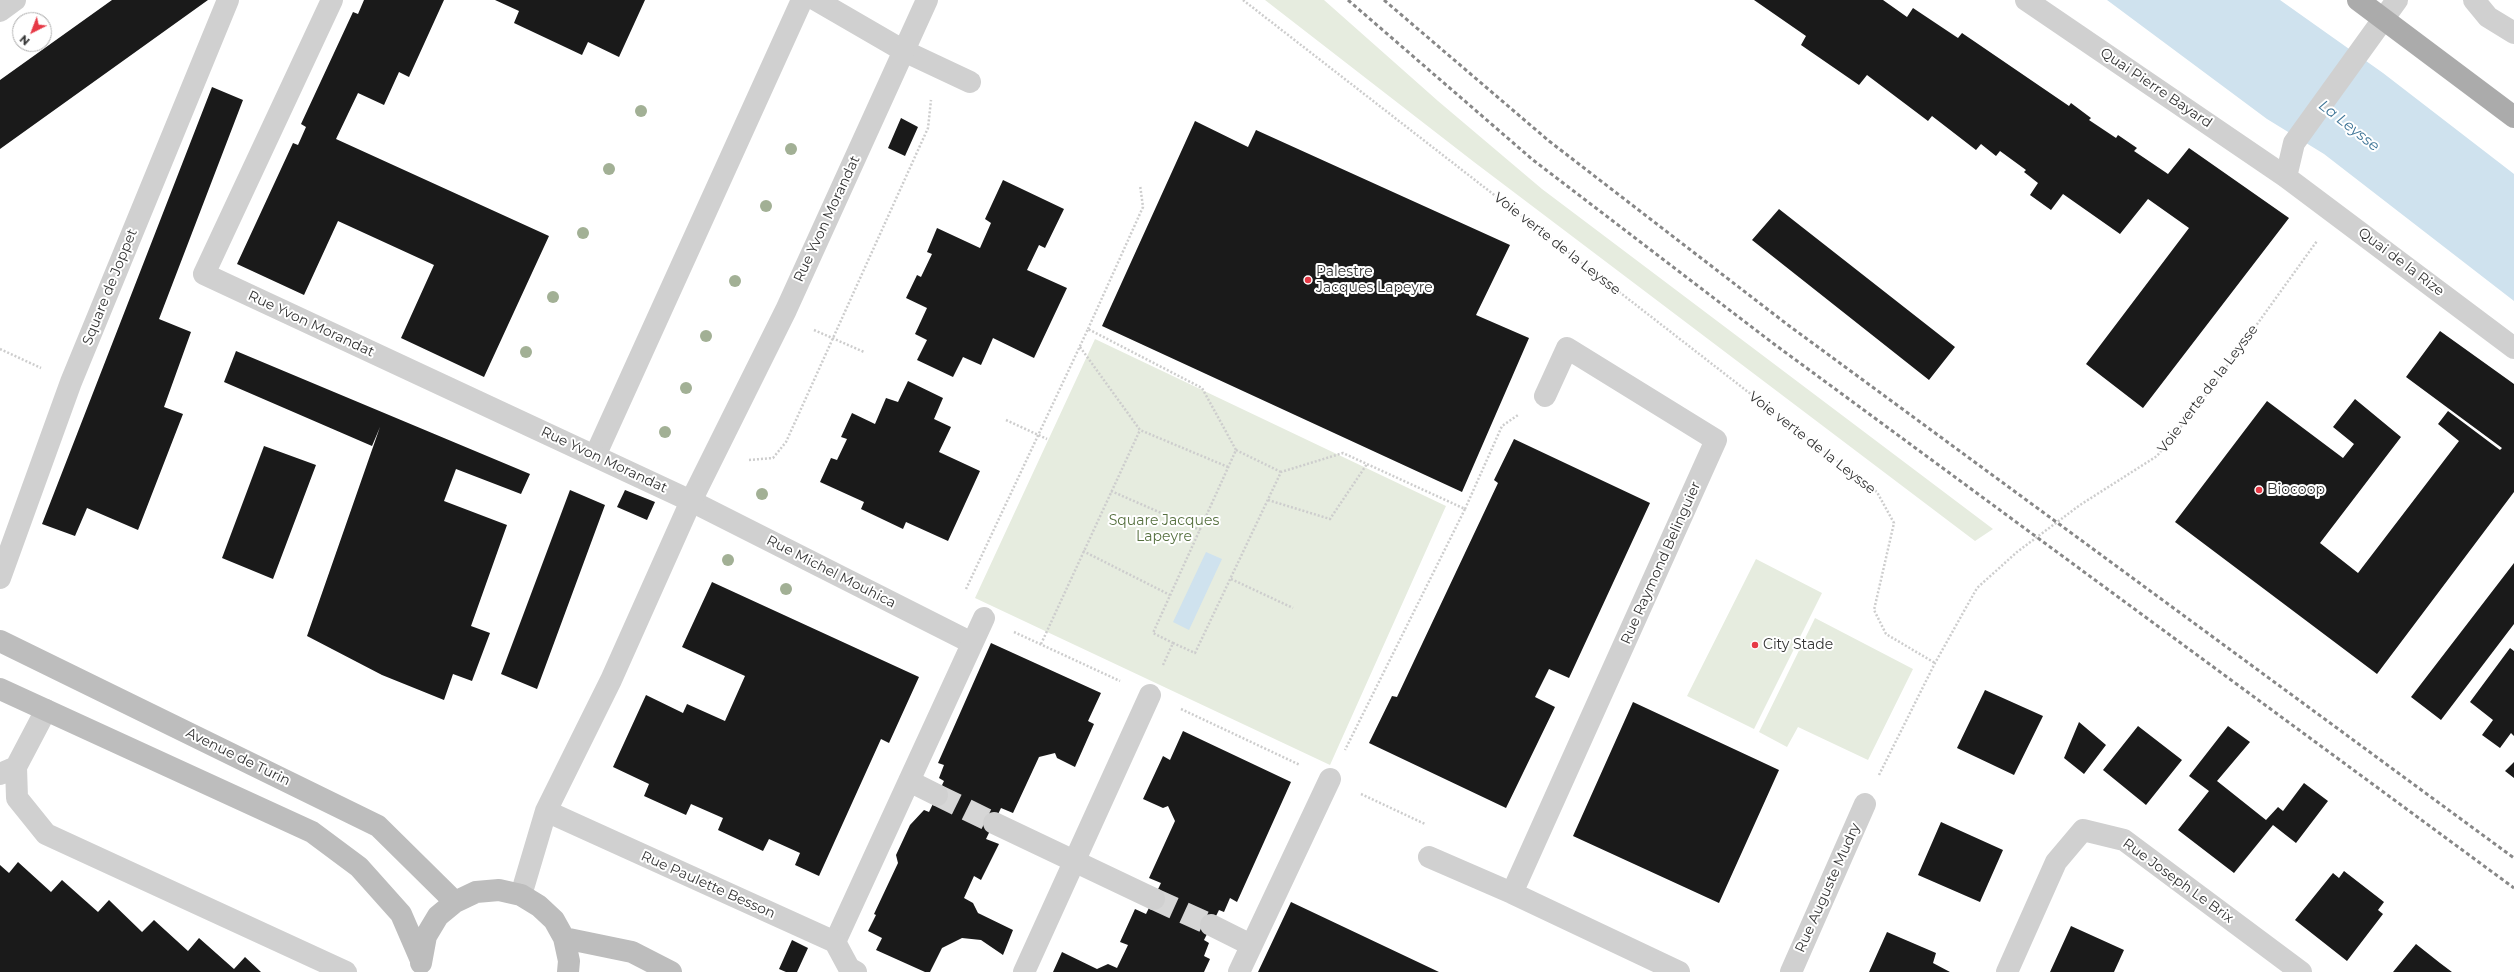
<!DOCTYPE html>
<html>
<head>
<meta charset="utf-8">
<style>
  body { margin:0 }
  #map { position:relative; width:2514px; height:972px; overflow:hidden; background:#fff; font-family:Montserrat,sans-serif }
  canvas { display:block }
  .north { position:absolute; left:12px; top:12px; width:40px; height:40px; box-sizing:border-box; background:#fff; border:1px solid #adadad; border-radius:50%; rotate:222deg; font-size:11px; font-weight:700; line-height:16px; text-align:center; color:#333 }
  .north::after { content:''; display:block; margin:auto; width:14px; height:18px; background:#e63946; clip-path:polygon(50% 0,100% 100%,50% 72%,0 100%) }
</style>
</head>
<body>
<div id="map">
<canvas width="2514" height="972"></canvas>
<div class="north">N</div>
</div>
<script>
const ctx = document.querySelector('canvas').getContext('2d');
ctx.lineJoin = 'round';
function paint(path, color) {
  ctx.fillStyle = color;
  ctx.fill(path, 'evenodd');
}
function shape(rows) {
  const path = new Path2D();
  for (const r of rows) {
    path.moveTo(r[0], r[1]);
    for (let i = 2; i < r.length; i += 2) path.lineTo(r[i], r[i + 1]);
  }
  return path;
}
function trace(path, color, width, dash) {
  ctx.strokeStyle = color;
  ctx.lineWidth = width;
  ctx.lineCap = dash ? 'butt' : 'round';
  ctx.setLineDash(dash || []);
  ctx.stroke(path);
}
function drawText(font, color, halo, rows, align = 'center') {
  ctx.font = font + ' Montserrat,sans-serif';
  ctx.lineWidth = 4;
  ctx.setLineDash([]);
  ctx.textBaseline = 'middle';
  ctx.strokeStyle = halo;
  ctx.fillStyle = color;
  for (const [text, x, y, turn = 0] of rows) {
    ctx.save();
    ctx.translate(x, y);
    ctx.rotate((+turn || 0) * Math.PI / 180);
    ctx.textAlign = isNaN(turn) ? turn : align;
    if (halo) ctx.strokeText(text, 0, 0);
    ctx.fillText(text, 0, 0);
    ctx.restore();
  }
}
paint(shape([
  [1265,0,1324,0,1438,101,1542,189,1993,529,1975,541,1474,162],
  [1095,339,1446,506,1330,765,975,598],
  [1756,559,1822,593,1754,729,1687,696],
  [1815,618,1913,669,1868,760,1798,727,1787,747,1759,732]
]), '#e6ecdf');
paint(shape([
  [2107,0,2280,0,2383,73,2514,174,2514,301,2324,154,2267,119],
  [1206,552,1222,559,1189,630,1173,622]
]), '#cfe2ee');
paint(shape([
  [112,0,208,0,0,149,0,80],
  [364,0,444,0,409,77,399,72,384,105,358,93,336,139,549,236,484,377,401,338,434,265,338,221,304,295,237,264,293,143,298,145,306,127,301,124,353,12,358,14],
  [495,0,645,0,619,57,588,42,582,55,514,23,519,11],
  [1754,0,1883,0,1907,17,1913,8,1958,38,1962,33,2069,106,2071,103,2091,118,2089,120,2116,138,2118,135,2137,148,2134,151,2168,174,2189,148,2289,218,2143,408,2086,364,2189,228,2148,199,2120,234,2063,194,2051,210,2030,195,2038,183,2024,172,2026,170,2000,151,1996,156,1981,144,1976,150,1932,116,1928,121,1867,75,1859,85,1801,45,1806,36],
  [212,87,243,100,159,319,191,332,164,407,183,414,138,530,87,508,75,536,42,524],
  [901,118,918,127,905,156,888,148],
  [1195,121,1248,147,1256,130,1510,245,1476,315,1529,338,1462,492,1102,326],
  [1003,180,1064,209,1045,248,1039,245,1027,270,1067,288,1034,358,993,338,981,365,963,357,953,377,917,360,927,340,915,334,927,308,906,298,917,275,921,277,932,254,927,252,937,228,980,248,991,223,985,219],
  [1779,209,1955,347,1929,380,1752,240],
  [2440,331,2514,384,2514,492,2377,674,2175,522,2267,401,2343,458,2354,444,2333,427,2355,399,2401,437,2320,543,2358,573,2459,441,2438,424,2448,411,2500,450,2502,448,2406,377],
  [236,351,530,474,521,494,456,469,444,501,507,525,471,626,490,633,472,681,453,674,444,700,382,675,307,636,380,427,372,446,224,382],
  [908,381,943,398,934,419,951,427,939,452,980,471,948,541,906,522,903,529,861,509,864,502,820,482,831,458,837,460,847,439,841,437,852,413,875,424,886,398,898,402],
  [1514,439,1650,503,1569,678,1549,669,1535,697,1555,707,1506,808,1369,743,1392,696,1397,697,1498,483,1494,480],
  [264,446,316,465,273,579,222,558],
  [570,490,605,505,537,689,501,674],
  [625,490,655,502,647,520,617,507],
  [2514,563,2514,624,2441,720,2411,697],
  [712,582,919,677,889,743,881,739,819,876,795,865,800,853,769,839,763,851,718,830,723,818,691,804,686,815,644,796,649,784,613,767,646,695,683,713,687,704,725,721,745,676,682,647],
  [991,643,1101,693,1088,721,1094,724,1075,767,1057,758,1055,753,1039,757,1013,813,1001,808,986,839,999,844,981,880,974,876,964,898,973,903,978,913,1013,930,1003,955,981,940,962,938,942,948,930,972,925,972,876,950,882,938,868,931,876,915,874,914,898,863,896,855,910,825,924,810,929,812,944,781,939,778,944,765,938,763],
  [2510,648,2514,651,2514,736,2511,733,2500,748,2482,735,2493,720,2470,702],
  [1985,690,2043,716,2014,775,1957,748],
  [1633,702,1779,770,1719,903,1573,836],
  [2079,722,2106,745,2084,774,2064,758],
  [2138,726,2182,760,2146,805,2103,770],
  [2228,726,2250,742,2217,781,2266,820,2278,807,2283,811,2304,783,2328,801,2296,843,2273,825,2234,873,2178,830,2209,791,2189,776],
  [1183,731,1291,782,1237,902,1230,898,1224,912,1219,910,1204,940,1209,943,1204,956,1210,959,1204,972,1053,972,1062,952,1097,969,1108,964,1117,968,1128,945,1120,942,1135,909,1146,914,1161,883,1149,878,1175,821,1168,806,1163,808,1143,799,1163,756,1170,760],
  [2514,762,2514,778,2505,771],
  [1941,822,2003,850,1980,902,1918,875],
  [18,862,51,892,62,880,98,912,109,900,142,932,154,920,188,951,199,938,234,969,245,957,261,972,0,972,0,865,9,873],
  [2344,871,2384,902,2378,910,2383,914,2347,961,2295,920,2333,873,2339,878],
  [1291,902,1439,972,1258,972],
  [2071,926,2124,950,2114,972,2050,972],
  [1887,932,1936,953,1933,963,1950,972,1869,972],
  [792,940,808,948,797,972,786,972,779,969],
  [2416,944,2440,963,2452,972,2393,972]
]), '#1a1a1a');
trace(shape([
  [937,795,994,823],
  [1154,899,1211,925]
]), '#d6d6d6', 22, [22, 11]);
trace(shape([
  [1243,0,1877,492,1894,523,1874,610,1886,634,1935,663],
  [1088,329,1143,207,1140,185],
  [814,330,864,352],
  [1080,347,1140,430,1228,467],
  [0,349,41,368],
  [1006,420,1047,439],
  [1236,450,1281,472],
  [749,460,773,458,786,442,928,128,931,100],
  [1111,491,1200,530],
  [1268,500,1330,519,1367,464],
  [1465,509,1502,426,1518,415],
  [1083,551,1170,595],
  [1231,579,1293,608],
  [966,589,1088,329,1202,388,1236,450,1153,633,1173,643],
  [1014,632,1120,681],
  [1041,644,1140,430],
  [1163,665,1173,643,1195,653,1281,472,1343,453,1367,464,1465,509,1345,750],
  [1181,709,1300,765],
  [1879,775,1935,663,1977,588,2017,552,2080,505,2157,456,2201,402,2317,241],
  [1361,794,1425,824]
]), '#cdcdcd', 2.5, [2, 2]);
trace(shape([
  [904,51,970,82],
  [595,456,802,0],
  [691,501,972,643],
  [16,767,17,798,46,834,346,972],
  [0,774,16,767,46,710],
  [1791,972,1865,804]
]), '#d0d0d0', 22);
trace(shape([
  [909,781,937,795],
  [994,823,1154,899],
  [1211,925,1251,945],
  [835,942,984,618],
  [1024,972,1150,695],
  [1239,972,1330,779]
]), '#d0d0d0', 22);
trace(shape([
  [332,0,204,274,691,501],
  [816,0,904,51],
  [2026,0,2286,177,2514,348],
  [2474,0,2488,17,2514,33],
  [0,11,15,0],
  [2286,177,2294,143,2397,0],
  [0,578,71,382,228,0],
  [546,811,835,942,849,968,856,972],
  [1429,857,1512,893,1679,972],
  [1512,893,1716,440,1567,348,1545,396],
  [521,895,546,811,611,680,691,501,786,310,927,0],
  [2007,972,2056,862,2083,830,2124,840,2301,972]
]), '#d0d0d0', 22);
trace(shape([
  [0,641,378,826,455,902],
  [0,689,312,832,359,867,401,914,420,958],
  [564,938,632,952,671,972],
  [421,963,426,936,438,916,455,902,476,892,499,890,521,895,539,906,554,920,564,938,569,961,568,972]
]), '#bdbdbd', 22);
trace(shape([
  [2358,0,2514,117]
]), '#ababab', 22);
trace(shape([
  [1348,0,1533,160,1774,344,2514,888],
  [1384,0,1549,141,1788,325,2514,858]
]), '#888', 3, [4, 3]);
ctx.fillStyle = '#a2b095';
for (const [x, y] of [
  [641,111],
  [791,149],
  [609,169],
  [766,206],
  [583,233],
  [735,281],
  [553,297],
  [706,336],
  [526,352],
  [686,388],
  [665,432],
  [762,494],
  [728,560],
  [786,589]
]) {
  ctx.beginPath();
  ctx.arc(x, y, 6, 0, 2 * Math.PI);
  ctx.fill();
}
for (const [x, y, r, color] of [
  [1308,280,4,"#e63946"],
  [2259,490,4,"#e63946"],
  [1755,645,4,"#e63946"]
]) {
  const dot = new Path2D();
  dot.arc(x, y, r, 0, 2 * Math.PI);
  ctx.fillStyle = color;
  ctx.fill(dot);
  trace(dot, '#fff', 1.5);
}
drawText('14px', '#333', '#fff', [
  ["Quai Pierre Bayard",2156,88,34],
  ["Rue Yvon Morandat",827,219,-65],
  ["Voie verte de la Leysse",1557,244,38],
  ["Quai de la Rize",2401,262,37],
  ["Square de Joppet",110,287,-68],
  ["Rue Yvon Morandat",311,324,25],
  ["Voie verte de la Leysse",2208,389,-53],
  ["Voie verte de la Leysse",1812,443,38],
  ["Rue Yvon Morandat",604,460,25],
  ["Rue Raymond Belinguier",1661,563,-66],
  ["Rue Michel Mouhica",831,572,27],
  ["Avenue de Turin",238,757,26],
  ["Rue Joseph Le Brix",2178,881,36],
  ["Rue Paulette Besson",708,885,24],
  ["Rue Auguste Mudry",1828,888,-66]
]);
drawText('14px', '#333', '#fff', [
  ["Palestre",1316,272],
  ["Jacques Lapeyre",1316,288],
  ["Biocoop",2267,490],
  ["City Stade",1763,645]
], 'left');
drawText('14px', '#56703f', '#fff', [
  ["Square Jacques",1164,521],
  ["Lapeyre",1164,537]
]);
drawText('italic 15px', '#3f7597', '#fff', [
  ["La Leysse",2349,126,38]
]);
</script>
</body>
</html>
